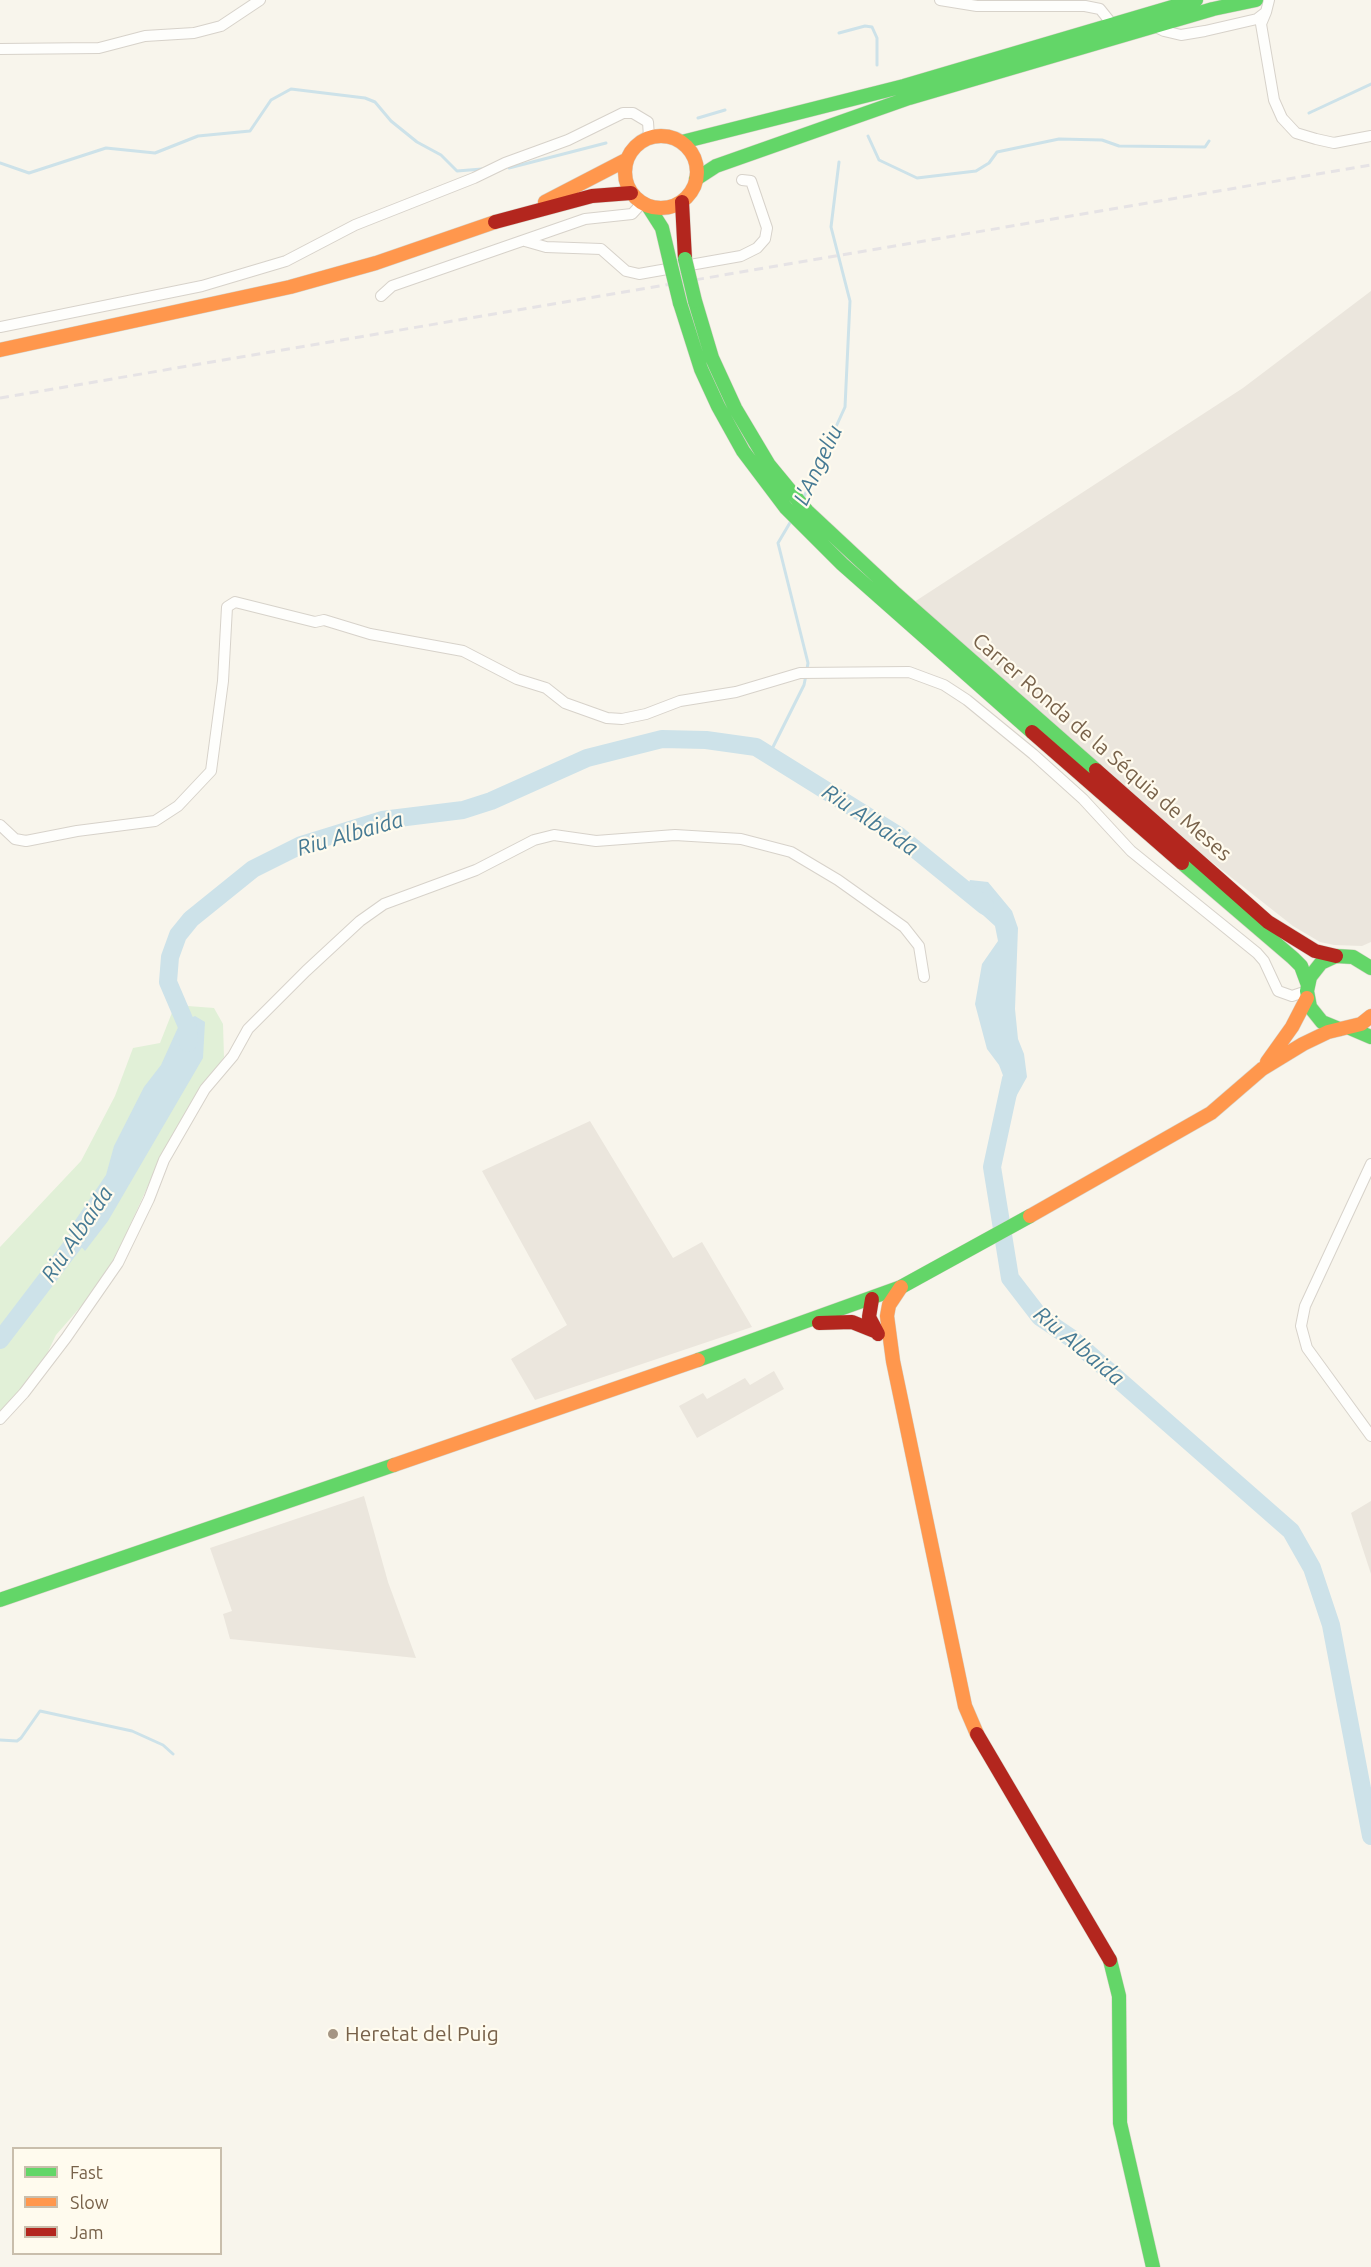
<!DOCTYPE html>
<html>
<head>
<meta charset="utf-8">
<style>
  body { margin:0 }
  #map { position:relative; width:1371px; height:2267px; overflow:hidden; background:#f8f5ec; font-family:Ubuntu,sans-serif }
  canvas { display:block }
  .legend { position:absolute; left:12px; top:2147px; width:210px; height:108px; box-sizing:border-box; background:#fffbee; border:2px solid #c9beac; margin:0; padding:8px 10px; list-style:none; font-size:18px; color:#78624a }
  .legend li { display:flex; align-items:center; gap:12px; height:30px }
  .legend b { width:30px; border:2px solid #c9beac }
</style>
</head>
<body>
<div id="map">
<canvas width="1371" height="2267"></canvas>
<ul class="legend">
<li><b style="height:8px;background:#63d668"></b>Fast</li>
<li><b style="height:8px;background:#ff974d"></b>Slow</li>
<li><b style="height:8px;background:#b3261e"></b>Jam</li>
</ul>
</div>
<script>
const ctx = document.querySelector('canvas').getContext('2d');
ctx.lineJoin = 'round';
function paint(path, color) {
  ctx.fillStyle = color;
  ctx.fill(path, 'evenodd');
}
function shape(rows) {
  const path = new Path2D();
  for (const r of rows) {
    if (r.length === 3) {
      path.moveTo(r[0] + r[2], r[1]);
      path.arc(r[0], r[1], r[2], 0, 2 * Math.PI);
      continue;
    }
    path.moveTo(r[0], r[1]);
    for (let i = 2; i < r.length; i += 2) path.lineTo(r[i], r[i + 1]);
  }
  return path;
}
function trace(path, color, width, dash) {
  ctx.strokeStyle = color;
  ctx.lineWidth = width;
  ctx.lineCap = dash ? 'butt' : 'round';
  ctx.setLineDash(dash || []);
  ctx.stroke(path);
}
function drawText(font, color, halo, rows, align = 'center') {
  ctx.font = font + ' Ubuntu,sans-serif';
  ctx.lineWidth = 4.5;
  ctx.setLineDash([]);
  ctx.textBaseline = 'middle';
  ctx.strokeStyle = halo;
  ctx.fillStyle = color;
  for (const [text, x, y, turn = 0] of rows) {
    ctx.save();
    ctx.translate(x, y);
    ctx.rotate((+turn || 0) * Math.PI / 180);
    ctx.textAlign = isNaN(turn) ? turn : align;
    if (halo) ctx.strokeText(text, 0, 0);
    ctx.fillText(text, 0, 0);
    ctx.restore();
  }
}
paint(shape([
  [1371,291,1371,942,1362,946,1334,945,1320,942,1293,926,1044,730,908,606,1243,388],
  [590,1121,673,1258,702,1242,752,1327,535,1400,511,1359,567,1325,482,1171],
  [774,1371,784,1389,697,1438,679,1406,703,1393,707,1399,745,1378,750,1385],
  [364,1496,388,1582,416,1658,230,1639,223,1614,232,1611,210,1548],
  [1371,1501,1371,1574,1351,1513]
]), '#ebe6dd');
paint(shape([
  [175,1005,214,1008,223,1024,224,1057,188,1108,166,1146,112,1265,90,1296,56,1335,44,1360,0,1414,0,1247,81,1161,115,1096,133,1048,160,1043]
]), '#e1f0d7');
paint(shape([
  [970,880,988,882,1012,911,1018,928,1015,1009,1018,1039,1024,1054,1027,1077,1012,1104,1002,1100,1004,1078,999,1065,987,1049,975,1004,982,964,998,941,995,926,963,897],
  [195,1016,205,1022,203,1058,108,1221,85,1251,68,1231,106,1175,114,1146,144,1087,161,1065,180,1023]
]), '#cde2e9');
trace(shape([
  [839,33,865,26,872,27,877,38,877,65],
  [1309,113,1371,84],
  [698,118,725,110],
  [868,136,879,160,917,178,976,171,989,163,997,152,1059,139,1102,140,1119,146,1205,147,1209,141],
  [0,163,29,173,106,148,155,153,198,136,250,131,271,100,291,89,365,98,375,102,391,121,417,142,441,155,457,171,482,169],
  [509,168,606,143],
  [803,499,845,407,850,301,831,227,839,162],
  [791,521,778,543,808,663,807,669],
  [769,755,804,685,806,675],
  [0,1740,17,1741,21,1738,40,1711,132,1731,163,1745,173,1754]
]), '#cde2e9', 3);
trace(shape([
  [188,1043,189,1031,168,982,170,957,178,935,191,919,253,869,301,845,382,820,463,810,491,801,587,758,662,739,706,740,756,747,899,836,985,906],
  [1011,1079,992,1167,1010,1278,1040,1317,1071,1338,1291,1531,1312,1568,1331,1625,1371,1836],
  [0,1340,90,1222]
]), '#cde2e9', 18);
const street = shape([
  [940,0,977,6,1085,6,1100,9,1112,24],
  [1266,12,1261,24,1274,100,1282,118,1296,133,1316,139,1334,143,1371,136],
  [1154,26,1164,31,1181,35,1205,31,1257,19,1266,12,1269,0],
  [0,49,99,48,145,36,194,33,221,26,260,0],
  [525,241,546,247,601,249,626,271,639,274,741,256,757,248,765,239,767,228,751,181,742,180],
  [381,296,392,286,585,219,632,214,642,203],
  [0,327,202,286,286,261,355,225,474,178,505,163,568,140,623,113,633,113,648,122,649,137],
  [0,825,15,839,26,841,77,831,155,821,178,806,211,771,223,681,227,607,235,602,315,622,324,620,370,634,463,651,517,679,546,688,565,703,607,718,622,719,646,714,680,701,736,692,800,673,909,672,944,685,967,700,1033,754,1083,799,1131,851,1257,953,1264,961,1278,991,1292,996,1307,991],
  [1371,1164,1305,1306,1301,1326,1307,1348,1371,1436],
  [0,1419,24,1393,66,1338,118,1263,149,1199,164,1160,205,1089,233,1056,248,1029,306,971,360,921,384,904,476,870,534,840,554,835,596,841,675,835,741,839,791,852,838,880,904,927,919,946,924,977]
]);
const fast = shape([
  [682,142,904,86,1196,0],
  [696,179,716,166,909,98,1213,9,1256,0],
  [648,206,662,228,670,262],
  [695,301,712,358,735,408,769,465,807,511,896,594,1096,770],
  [680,303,701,369,718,406,743,451,786,508,842,564,1032,732],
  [1182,863,1293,958,1301,966,1308,985],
  [1350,1028,1371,1037],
  [1339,1029,1322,1022,1310,1007,1307,991,1310,977,1321,963,1336,956,1353,957,1371,968],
  [698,1360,901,1287,1030,1216],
  [0,1600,394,1465],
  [1110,1960,1119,1996,1120,2123,1153,2267]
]);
const slow = shape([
  [661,172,36],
  [545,202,626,160],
  [0,350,290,287,376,263,495,222],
  [1267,1062,1292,1027,1307,998],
  [1030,1216,1211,1113,1262,1069,1303,1044,1328,1032,1361,1024,1371,1016],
  [901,1287,889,1305,887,1316,893,1361,965,1706,977,1734],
  [394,1465,698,1360]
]);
const jam = shape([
  [682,202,685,259],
  [495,222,592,196,631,193],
  [1032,732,1182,863],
  [1096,770,1268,922,1315,951,1336,956],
  [872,1299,869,1317,878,1334],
  [819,1323,852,1322,877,1332],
  [977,1734,1110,1960]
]);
trace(street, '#d7d2ca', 12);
trace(fast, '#d6d1c7', 15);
trace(slow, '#d6d1c7', 15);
trace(jam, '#d6d1c7', 15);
trace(street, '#fefefc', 10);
trace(fast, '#63d668', 14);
trace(slow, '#ff974d', 14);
trace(jam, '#b3261e', 14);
trace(shape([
  [0,398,1371,165]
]), '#e6e3e5', 3, [9, 6]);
const fastBridge = shape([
  [685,259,695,301],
  [670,262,680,303]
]);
trace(fastBridge, '#d6d1c7', 15, []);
trace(fastBridge, '#63d668', 14);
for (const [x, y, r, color] of [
  [333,2034,6,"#a59583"]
]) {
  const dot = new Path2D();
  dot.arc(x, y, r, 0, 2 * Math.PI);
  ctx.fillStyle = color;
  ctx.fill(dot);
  trace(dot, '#fffbee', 2);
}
drawText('21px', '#78624a', '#fffbee', [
  ["Carrer Ronda de la Séquia de Meses",1102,747,41]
]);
drawText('21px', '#78624a', '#fffbee', [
  ["Heretat del Puig",345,2034]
], 'left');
drawText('italic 22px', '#467a94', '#fffbee', [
  ["L'Angeliu",818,465,-65],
  ["Riu Albaida",870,820,34],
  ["Riu Albaida",350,834,-16],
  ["Riu Albaida",77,1234,-56],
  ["Riu Albaida",1079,1346,40]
]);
</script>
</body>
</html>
